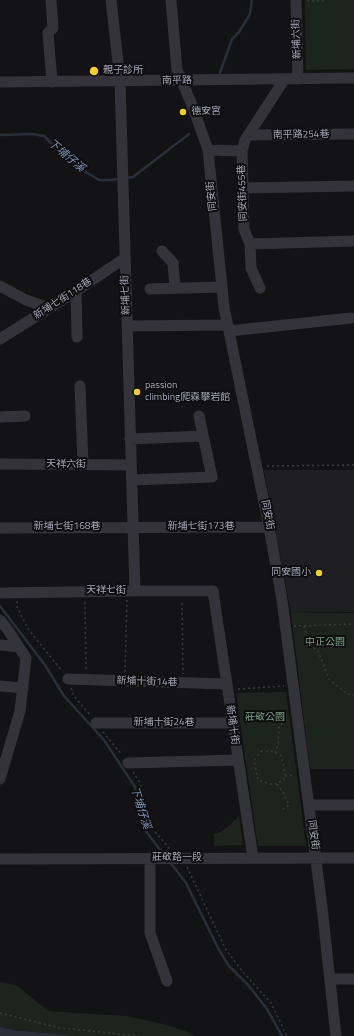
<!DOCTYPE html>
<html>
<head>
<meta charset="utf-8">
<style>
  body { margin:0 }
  canvas { display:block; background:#131214 }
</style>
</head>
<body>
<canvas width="354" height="1036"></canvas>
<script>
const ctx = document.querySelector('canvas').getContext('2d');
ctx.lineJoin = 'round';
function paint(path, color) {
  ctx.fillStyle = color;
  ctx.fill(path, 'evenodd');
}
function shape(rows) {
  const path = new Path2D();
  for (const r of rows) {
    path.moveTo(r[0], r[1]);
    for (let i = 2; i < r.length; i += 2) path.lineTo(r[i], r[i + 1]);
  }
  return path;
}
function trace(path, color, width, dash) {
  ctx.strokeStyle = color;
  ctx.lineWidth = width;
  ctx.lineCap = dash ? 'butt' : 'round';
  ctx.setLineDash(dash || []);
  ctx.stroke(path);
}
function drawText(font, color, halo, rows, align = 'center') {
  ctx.font = font + ' "Titillium Web","Noto Sans TC",sans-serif';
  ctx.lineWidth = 4;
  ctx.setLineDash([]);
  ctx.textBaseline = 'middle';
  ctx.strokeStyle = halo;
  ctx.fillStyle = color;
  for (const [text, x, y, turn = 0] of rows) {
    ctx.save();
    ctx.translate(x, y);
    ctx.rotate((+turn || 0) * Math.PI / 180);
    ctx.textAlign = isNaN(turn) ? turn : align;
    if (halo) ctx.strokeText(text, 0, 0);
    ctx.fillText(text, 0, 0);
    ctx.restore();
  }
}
paint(shape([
  [264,470,354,470,354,612,291,613]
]), '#1f1e21');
paint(shape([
  [305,0,354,0,354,69,306,70],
  [291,613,354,613,354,769,310,769],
  [286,692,306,846,258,846,236,693],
  [239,816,243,845,214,846,214,834,220,832,228,827],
  [0,982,16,985,48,1011,126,1016,163,1024,188,1032,195,1036,78,1036,13,1030,0,1027]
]), '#1d241e');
paint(shape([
  [0,1027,13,1030,78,1036,0,1036]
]), '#292f38');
trace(shape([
  [220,73,232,39,239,32,250,14,252,0],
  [0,135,33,134,44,136,68,160,86,172,99,180,111,180,119,179],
  [126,178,133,177,189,134],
  [0,606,45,665,64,696,104,740,135,787,139,810,145,830,164,855],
  [170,862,186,883,218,948,229,966,249,986,267,1009,282,1036]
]), '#292f38', 2.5);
trace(shape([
  [307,1,325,1],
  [267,466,354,465],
  [17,601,17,607,28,629,62,671],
  [85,602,86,670],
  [182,603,183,674],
  [294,626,354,624],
  [304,626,309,645,318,651,329,679,347,694,354,695],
  [125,672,127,599],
  [71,688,74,696,91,716],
  [238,689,284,686],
  [103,732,122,755],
  [261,751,271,751,281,755,286,777,277,784,270,784,258,780,254,760,261,751],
  [275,753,278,745,279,726,288,719],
  [133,772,140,783,150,826,170,849],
  [285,776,295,775],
  [277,784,284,794,289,805,282,810],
  [187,867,226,950,243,972,271,1003,287,1036],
  [0,1013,60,1028,139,1036]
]), '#393a40', 1.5, [2, 3]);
trace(shape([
  [51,0,53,28,48,33,52,82],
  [111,0,120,81,135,591],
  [171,0,177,70,192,105,208,150,224,307,269,527,282,600,322,907,336,1036],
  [296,0,298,79],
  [0,82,354,78],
  [248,135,354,134],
  [208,150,242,151,244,229,250,244,251,268,260,288],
  [242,151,245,140,284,80],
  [242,188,354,186],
  [250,244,354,241],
  [162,251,173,263,175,288],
  [0,286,26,300,49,308],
  [150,289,222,287],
  [76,291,77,337],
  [127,326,228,325],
  [229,331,351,318],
  [0,339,76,291,125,258],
  [80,386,83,465],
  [0,417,25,416],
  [130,439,203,436],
  [0,464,131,465],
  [132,480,212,477,199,416],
  [0,528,269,527],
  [0,593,135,591,213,591,253,858],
  [0,620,8,630,26,658,20,711,0,779],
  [0,645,19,647],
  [68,679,226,684],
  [0,686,23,688],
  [96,723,232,723],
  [128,763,237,760],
  [309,805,354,805],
  [150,858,150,933,167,981],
  [0,859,354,858],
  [331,979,354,979]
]), '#333339', 11);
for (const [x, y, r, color] of [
  [94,71,5,"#f4ce2a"],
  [183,112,4,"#f4ce2a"],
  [137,392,4,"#f4ce2a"],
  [319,573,4,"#f4ce2a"]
]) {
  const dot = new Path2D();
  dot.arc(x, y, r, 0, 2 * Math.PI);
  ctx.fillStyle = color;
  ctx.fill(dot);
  trace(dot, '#0e0d0f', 1.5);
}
drawText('10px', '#a4a6b5', '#0e0d0f', [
  ["新埔六街",297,39,-92],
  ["南平路",177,81,-1],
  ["南平路254巷",301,135,-1],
  ["同安街455巷",243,193,-92],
  ["同安街",212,196,-96],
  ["新埔七街",126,295,-92],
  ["新埔七街118巷",63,299,-33],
  ["天祥六街",66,465],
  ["同安街",267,515,79],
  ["新埔七街168巷",67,527],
  ["新埔七街173巷",201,527],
  ["天祥七街",106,591],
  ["新埔十街14巷",147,682,2],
  ["新埔十街24巷",164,723],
  ["新埔十街",232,725,82],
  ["同安街",313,835,82],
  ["莊敬路一段",177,858]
]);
drawText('10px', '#a4a6b5', '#0e0d0f', [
  ["親子診所",103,71],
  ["德安宮",191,112],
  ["passion",145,386],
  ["climbing爬森攀岩館",145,398],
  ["同安國小",311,573,"right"]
], 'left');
drawText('10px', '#7aa082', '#0e0d0f', [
  ["中正公園",325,643],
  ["莊敬公園",265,718]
]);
drawText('italic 11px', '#798fb1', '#0e0d0f', [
  ["下埔仔溪",66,156,40],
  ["下埔仔溪",140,808,72]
]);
</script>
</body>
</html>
